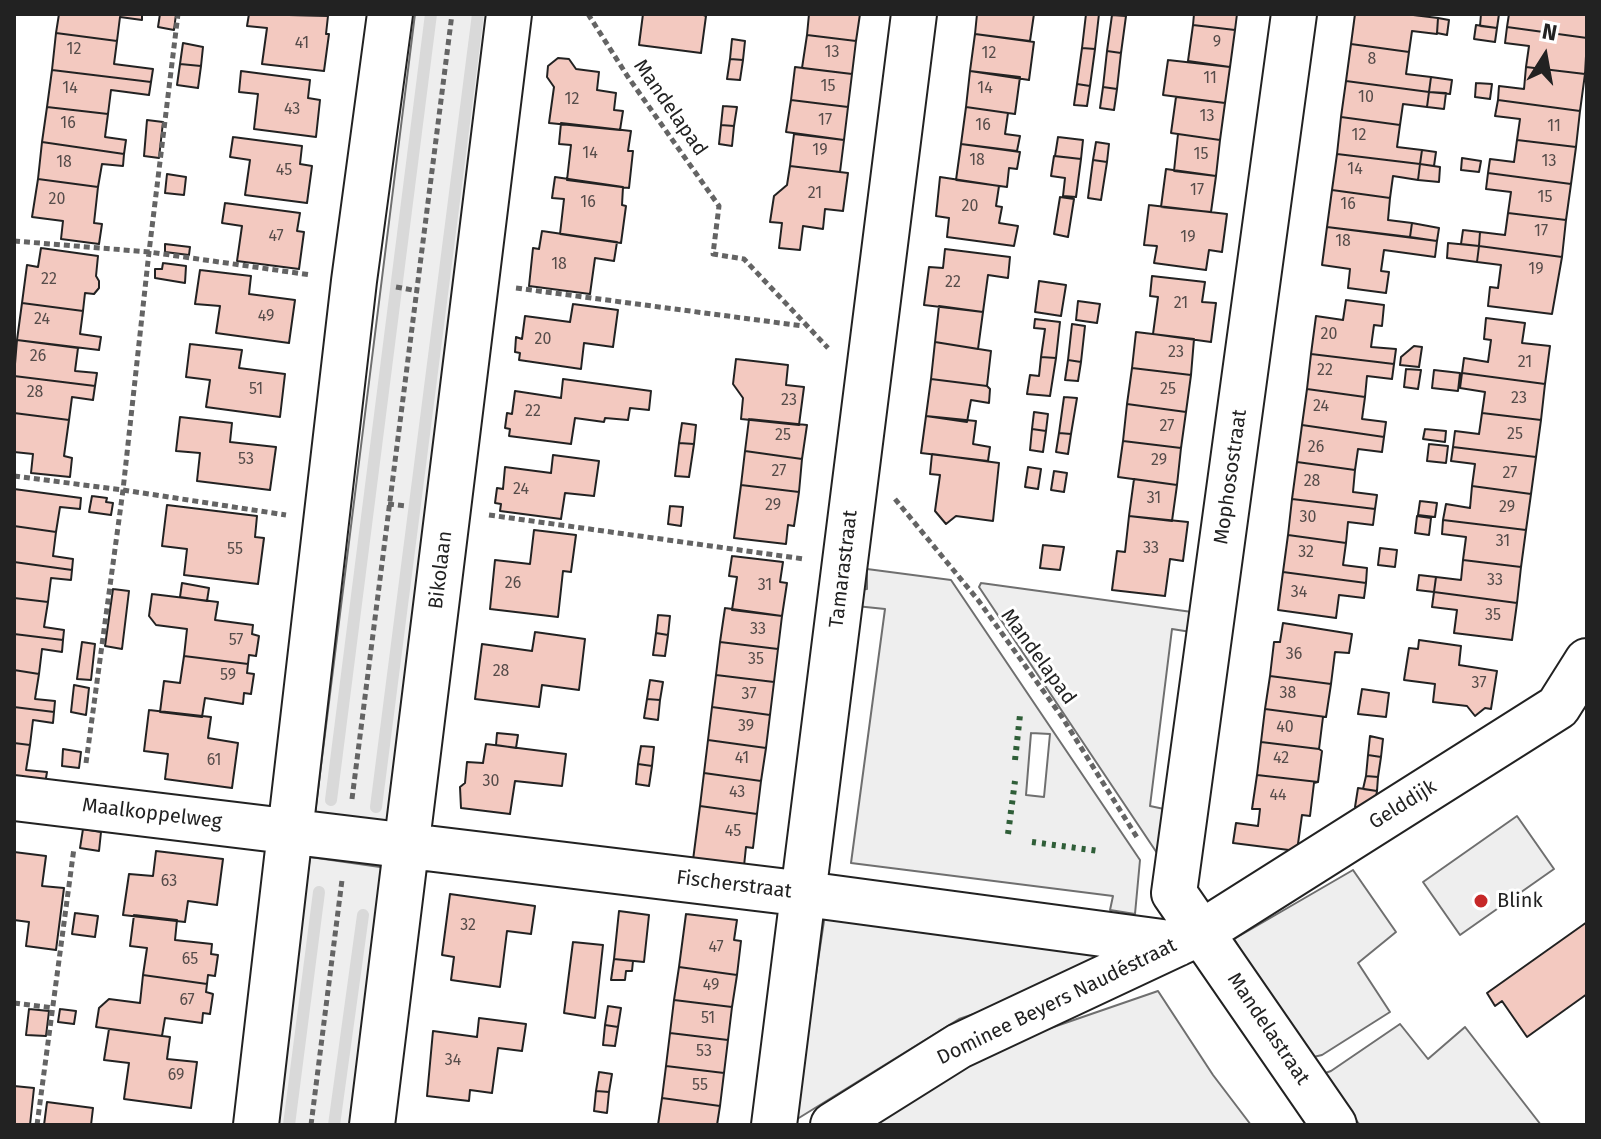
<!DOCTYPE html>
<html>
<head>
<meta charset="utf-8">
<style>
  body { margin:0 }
  #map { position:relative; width:1601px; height:1139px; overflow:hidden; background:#fff; font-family:"Fira Sans",sans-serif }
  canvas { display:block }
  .frame { position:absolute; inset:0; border:16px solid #222; pointer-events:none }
  .north { position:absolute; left:1505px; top:16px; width:80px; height:80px; -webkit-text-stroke:6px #fff; paint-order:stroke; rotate:11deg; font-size:22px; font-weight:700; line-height:32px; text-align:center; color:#222 }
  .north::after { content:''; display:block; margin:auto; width:28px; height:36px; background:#222; clip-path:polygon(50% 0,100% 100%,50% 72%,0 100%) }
</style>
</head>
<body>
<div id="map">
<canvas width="1601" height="1139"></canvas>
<div class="frame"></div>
<div class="north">N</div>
</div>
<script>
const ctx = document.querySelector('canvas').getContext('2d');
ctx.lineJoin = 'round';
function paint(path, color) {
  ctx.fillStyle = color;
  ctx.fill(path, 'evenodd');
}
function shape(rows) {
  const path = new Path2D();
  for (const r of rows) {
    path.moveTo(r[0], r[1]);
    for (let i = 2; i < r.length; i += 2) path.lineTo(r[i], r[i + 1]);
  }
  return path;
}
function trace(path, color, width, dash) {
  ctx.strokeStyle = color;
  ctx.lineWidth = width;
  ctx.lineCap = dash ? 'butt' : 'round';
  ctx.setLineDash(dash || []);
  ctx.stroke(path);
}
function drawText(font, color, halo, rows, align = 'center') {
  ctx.font = font + ' "Fira Sans",sans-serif';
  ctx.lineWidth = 6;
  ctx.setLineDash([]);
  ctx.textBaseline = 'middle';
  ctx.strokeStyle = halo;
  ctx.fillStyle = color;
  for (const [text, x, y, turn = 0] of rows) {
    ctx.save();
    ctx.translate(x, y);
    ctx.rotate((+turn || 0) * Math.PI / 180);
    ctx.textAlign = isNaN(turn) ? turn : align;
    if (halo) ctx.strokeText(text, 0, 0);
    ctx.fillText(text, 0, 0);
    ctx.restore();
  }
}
const green = shape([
  [415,14,492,14,390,832,314,822,415,14],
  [867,569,951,580,1140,860,1135,914,1110,910,1113,896,851,863,885,609,856,606,859,590,867,589,867,569],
  [1031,733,1050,734,1044,797,1026,795,1031,733],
  [981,583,1192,612,1191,632,1172,629,1150,806,1178,812,1174,854,1157,853,979,587,981,583],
  [1517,816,1554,869,1460,935,1423,882,1517,816],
  [310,857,387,868,353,1125,274,1125,310,857],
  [1353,870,1396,932,1358,963,1390,1012,1322,1055,1305,1059,1234,939,1353,870],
  [825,914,1118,954,1116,966,959,1019,794,1121,825,914],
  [1158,991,1213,1075,1251,1125,860,1125,952,1062,1158,991],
  [1400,1024,1428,1059,1465,1027,1541,1125,1360,1125,1317,1076,1331,1071,1400,1024]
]);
paint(green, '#eee');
trace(green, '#6f6f6f', 2);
trace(shape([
  [331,800,431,14],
  [376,807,478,14],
  [289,1125,319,892],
  [334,1125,363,915]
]), '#d9d9d9', 12);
const building = shape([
  [59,14,142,14,142,20,120,17,117,41,56,33,59,14],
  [160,14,176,14,174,30,158,27,160,14],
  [249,14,328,16,326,34,329,34,324,71,262,64,267,28,247,26,249,14],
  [643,14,701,14,706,16,701,53,639,45,643,14],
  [809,14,860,14,856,41,807,35,809,14],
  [977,14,1034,14,1030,41,975,34,977,14],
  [1086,14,1099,14,1095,49,1082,48,1086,14],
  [1194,14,1237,14,1235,30,1193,25,1194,14],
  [1355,14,1405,14,1438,18,1437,34,1412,31,1409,52,1351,44,1355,14],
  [1481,14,1499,14,1497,28,1480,26,1481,14],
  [1509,14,1587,14,1587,38,1507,27,1509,14],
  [1112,15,1126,16,1121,53,1107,51,1112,15],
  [1438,18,1449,20,1447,35,1437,33,1438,18],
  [1193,25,1235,30,1230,67,1188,61,1193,25],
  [1476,25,1497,28,1495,42,1474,39,1476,25],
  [1507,27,1587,38,1585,74,1526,67,1529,46,1505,43,1507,27],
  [56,33,117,41,114,64,153,69,151,82,52,70,56,33],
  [975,34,1034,42,1029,80,970,71,975,34],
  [807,35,856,41,852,74,802,68,807,35],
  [732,39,745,41,743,60,730,59,732,39],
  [183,43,203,47,201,66,180,64,183,43],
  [1351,44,1409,52,1406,74,1431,77,1429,92,1346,81,1351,44],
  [1082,48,1095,49,1090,86,1077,84,1082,48],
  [1107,51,1121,53,1117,89,1103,87,1107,51],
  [558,58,569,59,576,69,599,72,597,90,616,93,614,110,623,111,620,130,549,123,554,87,547,77,548,66,558,58],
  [730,59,743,60,740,80,727,79,730,59],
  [1168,60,1230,67,1225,103,1163,95,1168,60],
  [180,64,201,66,198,88,177,85,180,64],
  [795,67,852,74,848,107,791,100,795,67],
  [1526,67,1585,74,1580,111,1498,100,1499,86,1524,89,1526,67],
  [52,70,151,82,149,95,111,90,108,114,47,107,52,70],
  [241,71,310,80,308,98,320,100,316,137,254,129,258,94,239,92,241,71],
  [970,71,1020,77,1015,114,966,107,970,71],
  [1431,77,1452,80,1450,94,1429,92,1431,77],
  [1346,81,1429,92,1427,107,1403,104,1400,125,1341,117,1346,81],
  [1476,83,1492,84,1490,99,1475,97,1476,83],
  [1077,84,1090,86,1087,106,1074,105,1077,84],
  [1103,87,1117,89,1114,110,1100,108,1103,87],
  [1429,92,1446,93,1444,109,1427,107,1429,92],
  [1176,97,1225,103,1220,140,1171,133,1176,97],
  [791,100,848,107,844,140,786,132,791,100],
  [1498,100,1580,111,1576,147,1517,140,1520,119,1495,116,1498,100],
  [723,106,737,107,734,126,721,125,723,106],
  [47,107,108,114,105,137,126,140,124,154,42,142,47,107],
  [966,107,1008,113,1005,134,1020,136,1017,151,961,144,966,107],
  [1341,117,1400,125,1397,147,1422,150,1420,164,1337,154,1341,117],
  [147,120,163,122,159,158,144,156,147,120],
  [561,123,631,131,628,151,633,151,629,188,567,180,571,145,559,144,561,123],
  [721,125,734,126,732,146,719,144,721,125],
  [794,134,844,140,840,172,790,166,794,134],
  [1178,134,1220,140,1216,176,1174,171,1178,134],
  [233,137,302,146,300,164,312,166,307,203,245,195,250,160,230,157,233,137],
  [1058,137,1083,140,1081,159,1055,156,1058,137],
  [1517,140,1576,147,1571,184,1488,173,1490,159,1514,162,1517,140],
  [42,142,124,154,123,166,102,164,98,187,38,179,42,142],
  [1096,142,1109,144,1107,162,1093,160,1096,142],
  [961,144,1020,152,1017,169,1009,168,1007,187,956,180,961,144],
  [1422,150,1436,152,1434,166,1420,164,1422,150],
  [1337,154,1420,164,1418,180,1393,176,1390,198,1332,190,1337,154],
  [1054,156,1081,159,1076,197,1063,196,1065,178,1051,176,1054,156],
  [1462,158,1481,161,1479,172,1461,170,1462,158],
  [1093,160,1107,162,1101,200,1088,198,1093,160],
  [1420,164,1440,167,1439,182,1418,180,1420,164],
  [790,166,848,173,843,211,825,209,823,229,803,226,800,250,779,248,782,223,770,222,774,196,787,185,790,166],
  [1166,169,1216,176,1211,212,1161,207,1166,169],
  [1488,173,1571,184,1566,220,1508,213,1511,192,1486,189,1488,173],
  [167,174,186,177,184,195,165,193,167,174],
  [555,177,623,187,622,205,626,206,621,243,560,234,564,199,552,198,555,177],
  [940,177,999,186,996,206,1002,207,999,223,1018,226,1014,246,947,237,949,218,936,216,940,177],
  [38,179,98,187,94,223,102,224,99,244,61,239,63,221,32,217,38,179],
  [1332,190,1390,198,1388,220,1412,223,1410,237,1327,227,1332,190],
  [1060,197,1074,199,1068,237,1054,234,1060,197],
  [225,203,300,213,297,231,304,232,299,269,237,261,242,226,222,223,225,203],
  [1149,205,1227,214,1222,252,1209,250,1206,270,1154,263,1157,246,1144,245,1149,205],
  [1508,213,1566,220,1562,257,1479,246,1480,232,1505,235,1508,213],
  [1412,223,1439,228,1437,241,1410,237,1412,223],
  [1327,227,1437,241,1435,257,1384,250,1381,271,1389,272,1386,293,1348,288,1350,269,1322,265,1327,227],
  [1463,230,1480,232,1479,246,1461,244,1463,230],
  [542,231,617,242,614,261,595,258,590,294,529,286,533,248,539,249,542,231],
  [1448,243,1479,246,1477,262,1447,258,1448,243],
  [165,244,190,247,189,255,165,252,165,244],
  [1479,246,1562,257,1552,314,1488,306,1490,287,1498,288,1501,265,1477,262,1479,246],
  [41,248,98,256,96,276,99,281,99,288,94,294,85,293,83,311,22,303,27,265,38,267,41,248],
  [945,249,1010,257,1008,278,988,275,983,312,924,305,929,267,943,268,945,249],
  [163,263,186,266,185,283,155,278,155,269,162,269,163,263],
  [200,270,251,276,249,294,295,300,289,343,216,333,220,306,195,304,200,270],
  [1152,276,1205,282,1202,302,1216,303,1211,342,1153,334,1158,297,1150,296,1152,276],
  [1039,281,1066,285,1061,316,1035,312,1039,281],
  [1346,300,1384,305,1382,326,1374,325,1371,347,1396,349,1394,364,1311,354,1316,316,1343,320,1346,300],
  [1078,301,1100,304,1097,323,1076,320,1078,301],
  [22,303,83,311,80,334,101,337,99,350,17,340,22,303],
  [573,304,618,310,613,347,584,343,581,369,519,360,520,353,515,352,516,337,522,339,525,316,570,322,573,304],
  [939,306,983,312,978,349,935,342,939,306],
  [1486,318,1525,323,1522,343,1550,346,1545,384,1462,373,1464,358,1488,362,1491,340,1484,339,1486,318],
  [1035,319,1060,322,1056,358,1041,357,1045,329,1034,328,1035,319],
  [1072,324,1085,326,1081,362,1068,360,1072,324],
  [1136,332,1194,339,1191,375,1132,368,1136,332],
  [17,340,78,348,75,371,97,373,95,386,14,376,17,340],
  [935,342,991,351,987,386,931,379,935,342],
  [190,344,242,350,239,368,285,374,280,417,206,407,210,380,186,377,190,344],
  [1414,346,1422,347,1419,367,1400,365,1401,357,1414,346],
  [1311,354,1394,364,1392,379,1367,376,1365,397,1307,389,1311,354],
  [1041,357,1056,358,1050,396,1027,394,1030,375,1039,376,1041,357],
  [736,359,788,365,786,385,804,387,799,425,741,419,743,398,733,384,736,359],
  [1068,360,1081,362,1078,381,1065,380,1068,360],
  [1132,368,1191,375,1186,412,1127,404,1132,368],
  [1406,369,1421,370,1418,389,1404,387,1406,369],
  [1434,370,1460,373,1458,391,1432,388,1434,370],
  [1462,373,1545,384,1541,420,1482,413,1485,392,1460,388,1462,373],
  [14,376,95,386,93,400,72,397,69,420,14,413,14,376],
  [563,379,651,391,649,410,630,408,628,420,605,418,604,422,575,418,571,444,509,436,510,429,505,428,507,413,512,414,515,391,561,398,563,379],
  [931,379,987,386,990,389,989,403,971,400,967,422,926,416,931,379],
  [1307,389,1365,397,1362,419,1386,422,1384,437,1302,425,1307,389],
  [1064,397,1077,398,1071,434,1059,433,1064,397],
  [1127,404,1186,412,1181,448,1123,441,1127,404],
  [1034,412,1048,414,1046,431,1032,429,1034,412],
  [14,413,69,420,64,456,72,458,70,477,31,473,33,454,14,452,14,413],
  [1482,413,1541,420,1536,457,1453,447,1455,431,1479,434,1482,413],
  [926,416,976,421,973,444,990,447,988,461,921,453,926,416],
  [180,417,232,423,230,442,276,447,270,490,197,481,200,453,176,451,180,417],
  [749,419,807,425,802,459,745,451,749,419],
  [682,423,696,425,694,444,679,443,682,423],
  [1302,425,1384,437,1382,452,1358,449,1355,470,1297,462,1302,425],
  [1032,429,1046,431,1043,452,1030,450,1032,429],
  [1425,429,1446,431,1445,442,1423,439,1425,429],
  [1059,433,1071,434,1068,454,1056,452,1059,433],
  [1123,441,1181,448,1177,485,1118,477,1123,441],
  [679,443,694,444,689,477,675,476,679,443],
  [1429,444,1448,446,1446,463,1427,461,1429,444],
  [1453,447,1536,457,1531,494,1472,486,1475,464,1451,461,1453,447],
  [745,451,802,459,799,492,741,485,745,451],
  [932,454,999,463,993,521,956,516,946,524,935,511,940,475,930,474,932,454],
  [553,455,599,461,594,496,565,493,561,519,500,511,501,504,495,503,497,488,503,489,505,467,551,473,553,455],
  [1297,462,1355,470,1353,492,1377,495,1375,509,1292,499,1297,462],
  [1028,467,1041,469,1038,489,1025,487,1028,467],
  [1054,471,1067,473,1064,492,1051,490,1054,471],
  [1134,479,1177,485,1172,521,1129,516,1134,479],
  [741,485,799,492,794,526,788,525,786,544,734,538,741,485],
  [1472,486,1531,494,1526,530,1443,520,1446,504,1470,508,1472,486],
  [14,489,81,498,80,509,60,507,56,532,14,526,14,489],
  [92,496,107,498,106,502,113,503,111,515,89,512,92,496],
  [1292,499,1375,509,1373,525,1348,522,1346,543,1288,535,1292,499],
  [1420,501,1437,503,1435,517,1418,515,1420,501],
  [167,505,257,516,255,537,264,538,258,584,184,575,187,549,162,546,167,505],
  [670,506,683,507,681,526,668,524,670,506],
  [1129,516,1188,522,1183,561,1170,559,1165,596,1112,590,1117,551,1125,552,1129,516],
  [1417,516,1431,518,1429,535,1415,533,1417,516],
  [1443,520,1526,530,1521,567,1463,560,1466,537,1442,534,1443,520],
  [14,526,56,532,53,556,73,559,72,570,14,562,14,526],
  [534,530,576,535,571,572,563,571,558,617,490,609,495,560,530,564,534,530],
  [1288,535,1346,543,1343,565,1367,568,1366,583,1283,572,1288,535],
  [1043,545,1064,547,1060,570,1040,568,1043,545],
  [1380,548,1397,550,1395,567,1378,565,1380,548],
  [732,556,783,562,780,582,787,583,782,616,732,610,737,577,729,576,732,556],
  [1463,560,1521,567,1517,603,1434,592,1436,577,1461,580,1463,560],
  [14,562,72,570,71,580,51,578,48,602,14,598,14,562],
  [1283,572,1366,583,1364,598,1339,595,1336,618,1278,610,1283,572],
  [1419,575,1436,577,1434,592,1417,590,1419,575],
  [182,583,209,588,207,601,180,597,182,583],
  [113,589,129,591,122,649,105,646,113,589],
  [1434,592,1517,603,1512,640,1454,633,1457,610,1432,607,1434,592],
  [152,594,218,602,215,620,253,625,252,634,259,636,256,656,249,655,248,664,184,656,187,629,156,625,149,616,152,594],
  [14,598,48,602,44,627,64,630,63,640,14,634,14,598],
  [725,608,782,616,778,649,720,642,725,608],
  [658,615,670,616,668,635,656,633,658,615],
  [1283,623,1352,634,1349,653,1335,652,1331,684,1270,676,1274,642,1280,642,1283,623],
  [535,632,585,639,579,690,542,685,539,707,475,699,482,644,532,651,535,632],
  [656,633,668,635,665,656,653,655,656,633],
  [14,634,63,640,62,652,42,649,39,674,14,670,14,634],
  [1419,640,1461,646,1459,665,1497,671,1491,709,1485,708,1475,716,1467,706,1433,702,1435,684,1404,680,1409,648,1418,649,1419,640],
  [82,642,95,644,91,680,77,679,82,642],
  [720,642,778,649,774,682,716,675,720,642],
  [184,656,248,664,247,673,254,674,251,694,244,693,243,704,205,698,202,717,160,712,164,681,180,683,184,656],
  [14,670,39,674,35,699,55,701,54,712,14,707,14,670],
  [716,675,774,682,770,715,712,707,716,675],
  [1270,676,1331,684,1326,717,1265,709,1270,676],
  [650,680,663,682,660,700,647,699,650,680],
  [74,685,89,688,86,715,71,712,74,685],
  [1362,689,1389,693,1386,717,1358,714,1362,689],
  [647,699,660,700,658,720,644,718,647,699],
  [14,707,54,712,53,723,33,720,30,745,14,743,14,707],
  [712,707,770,715,766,748,708,740,712,707],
  [1265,709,1326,717,1323,717,1319,749,1261,742,1265,709],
  [149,710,211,717,208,738,238,743,232,788,165,779,168,754,144,751,149,710],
  [497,733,518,735,516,748,496,745,497,733],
  [1370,736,1383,739,1381,757,1368,755,1370,736],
  [708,740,766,748,761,781,704,773,708,740],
  [1261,742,1319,749,1322,751,1318,782,1257,775,1261,742],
  [14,743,30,745,26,770,47,772,45,784,14,780,14,743],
  [486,744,566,754,562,786,515,781,510,814,461,808,460,787,465,783,467,762,483,763,486,744],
  [641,746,654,747,652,766,638,764,641,746],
  [63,749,81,752,79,768,62,766,63,749],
  [1368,755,1381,757,1378,777,1366,776,1368,755],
  [638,764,652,766,649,786,636,784,638,764],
  [704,773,761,781,757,814,700,806,704,773],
  [1257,775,1318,782,1314,783,1310,816,1302,815,1297,851,1233,843,1236,823,1258,826,1260,809,1252,809,1257,775],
  [1366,776,1378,777,1377,791,1363,789,1366,776],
  [1358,788,1377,791,1374,810,1355,807,1358,788],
  [700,806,757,814,753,848,746,847,744,866,693,860,700,806],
  [83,829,101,832,99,851,80,848,83,829],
  [156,851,223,859,217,905,188,901,185,922,123,915,129,874,153,876,156,851],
  [14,852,46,856,42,886,64,888,56,950,26,946,29,922,14,920,14,852],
  [450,894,535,906,531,934,507,931,500,987,451,980,454,957,442,955,450,894],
  [619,911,649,915,644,962,614,959,619,911],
  [75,913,98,916,95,937,72,934,75,913],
  [686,914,737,920,734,940,741,941,737,975,679,967,686,914],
  [134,915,177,920,175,940,212,944,211,954,218,955,215,976,208,975,207,984,143,975,147,948,130,946,134,915],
  [1587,922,1587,994,1527,1037,1502,1001,1495,1006,1487,993,1587,922],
  [573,942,603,945,595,1018,564,1013,573,942],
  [614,959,633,961,632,971,626,971,625,980,611,980,614,959],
  [679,967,737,975,732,1007,674,1000,679,967],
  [143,975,207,984,206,992,213,994,210,1014,203,1013,202,1023,165,1018,162,1036,96,1027,99,1008,109,999,140,1003,143,975],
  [674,1000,732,1007,728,1040,670,1033,674,1000],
  [608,1006,621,1008,618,1027,605,1025,608,1006],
  [29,1009,49,1011,46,1036,26,1035,29,1009],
  [60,1009,76,1011,74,1024,58,1022,60,1009],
  [479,1018,526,1024,522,1051,498,1048,492,1093,470,1090,469,1101,427,1096,433,1031,477,1037,479,1018],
  [605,1025,618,1027,615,1046,603,1045,605,1025],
  [109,1029,170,1037,167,1059,197,1062,191,1108,124,1099,129,1063,104,1060,109,1029],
  [670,1033,728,1040,724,1073,666,1066,670,1033],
  [666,1066,724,1073,720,1106,662,1098,666,1066],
  [599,1072,612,1074,609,1092,596,1091,599,1072],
  [14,1086,34,1088,30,1125,14,1125,14,1086],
  [596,1091,609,1092,607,1113,594,1111,596,1091],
  [662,1098,720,1106,717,1125,658,1125,662,1098],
  [47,1102,93,1108,91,1125,44,1125,47,1102]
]);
paint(building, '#f3c9c0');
trace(building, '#222', 2);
const minor = shape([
  [1294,14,1174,893,1334,1125],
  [14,798,805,894,1177,944],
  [256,1125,354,281,390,14],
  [372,1125,509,14],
  [774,1125,914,14],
  [833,1125,959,1046,1202,932,1558,707,1587,661]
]);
trace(minor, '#222', 48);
trace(shape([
  [588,14,628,77,719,206,713,254,744,259,828,348],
  [14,241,149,252,311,275],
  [396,287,418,291],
  [516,288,803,326],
  [14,476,123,490,286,515],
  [895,499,978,600,1062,717,1138,839],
  [388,504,407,506],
  [489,515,804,559],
  [86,763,123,490,149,252,178,14],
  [352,799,452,14],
  [14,1003,53,1008],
  [37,1125,74,848],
  [311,1125,342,880]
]), '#646464', 5, [6, 4]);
trace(minor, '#fff', 44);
trace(shape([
  [1015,760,1020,715],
  [1008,834,1015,781],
  [1032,842,1099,851]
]), '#2f5e38', 6, [4, 6]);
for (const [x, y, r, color] of [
  [1481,901,8,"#c62828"]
]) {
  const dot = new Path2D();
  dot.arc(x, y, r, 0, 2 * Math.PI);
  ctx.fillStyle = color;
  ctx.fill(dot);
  trace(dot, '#fff', 3);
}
drawText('16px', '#564c4a', null, [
  ["9",1217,43],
  ["41",302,44],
  ["12",74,50],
  ["13",832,53],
  ["12",989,54],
  ["8",1372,60],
  ["11",1210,79],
  ["15",828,87],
  ["14",70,89],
  ["14",985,89],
  ["10",1366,98],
  ["12",572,100],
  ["43",292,110],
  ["13",1207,117],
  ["17",825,121],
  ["16",68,124],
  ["16",983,126],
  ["11",1554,127],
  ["12",1359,136],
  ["19",820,151],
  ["14",590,154],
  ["15",1201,155],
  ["18",977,161],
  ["13",1549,162],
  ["18",64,163],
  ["14",1355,170],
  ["45",284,171],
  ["17",1197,191],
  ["21",815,194],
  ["15",1545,198],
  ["20",57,200],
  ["16",588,203],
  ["16",1348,205],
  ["20",970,207],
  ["17",1541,232],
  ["47",276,237],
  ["19",1188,238],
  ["18",1343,242],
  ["18",559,265],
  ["19",1536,270],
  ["22",49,280],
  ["22",953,283],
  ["21",1181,304],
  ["49",266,317],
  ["24",42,320],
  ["20",1329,335],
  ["20",543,340],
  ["23",1176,353],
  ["26",38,357],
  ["21",1525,363],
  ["22",1325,371],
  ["51",256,390],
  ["25",1168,390],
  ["28",35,393],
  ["23",1519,399],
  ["23",789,401],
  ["24",1321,407],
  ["22",533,412],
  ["27",1167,427],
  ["25",1515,435],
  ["25",783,436],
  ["26",1316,448],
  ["53",246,460],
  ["29",1159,461],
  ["27",779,472],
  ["27",1510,474],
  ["28",1312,482],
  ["24",521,490],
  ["31",1154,499],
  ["29",773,506],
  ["29",1507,508],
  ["30",1308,518],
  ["31",1503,542],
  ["33",1151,549],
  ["55",235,550],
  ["32",1306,553],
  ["33",1495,581],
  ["26",513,584],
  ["31",765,586],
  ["34",1299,593],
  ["35",1493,616],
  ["33",758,630],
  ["57",236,641],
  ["36",1294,655],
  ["35",756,660],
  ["28",501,672],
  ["59",228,676],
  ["37",1479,684],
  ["38",1288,694],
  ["37",749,695],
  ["39",746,727],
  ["40",1285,728],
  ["41",742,759],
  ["42",1281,759],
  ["61",214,761],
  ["30",491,782],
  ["43",737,793],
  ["44",1278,796],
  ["45",733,832],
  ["63",169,882],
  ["32",468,926],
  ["47",716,948],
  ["65",190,960],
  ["49",711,986],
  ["67",187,1001],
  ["51",708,1019],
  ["53",704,1052],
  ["34",453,1061],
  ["69",176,1076],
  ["55",700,1086]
]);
drawText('20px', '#222', '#fff', [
  ["Mandelapad",670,108,55],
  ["Mophosostraat",1231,477,-82],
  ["Tamarastraat",844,569,-83],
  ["Bikolaan",441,570,-83],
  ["Mandelapad",1038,657,54],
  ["Gelddijk",1403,805,-32],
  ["Maalkoppelweg",152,814,7],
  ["Fischerstraat",734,885,7],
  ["Dominee Beyers Naudéstraat",1057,1002,-26],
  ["Mandelastraat",1268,1029,56]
]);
drawText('20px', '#222', '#fff', [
  ["Blink",1497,901]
], 'left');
</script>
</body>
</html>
